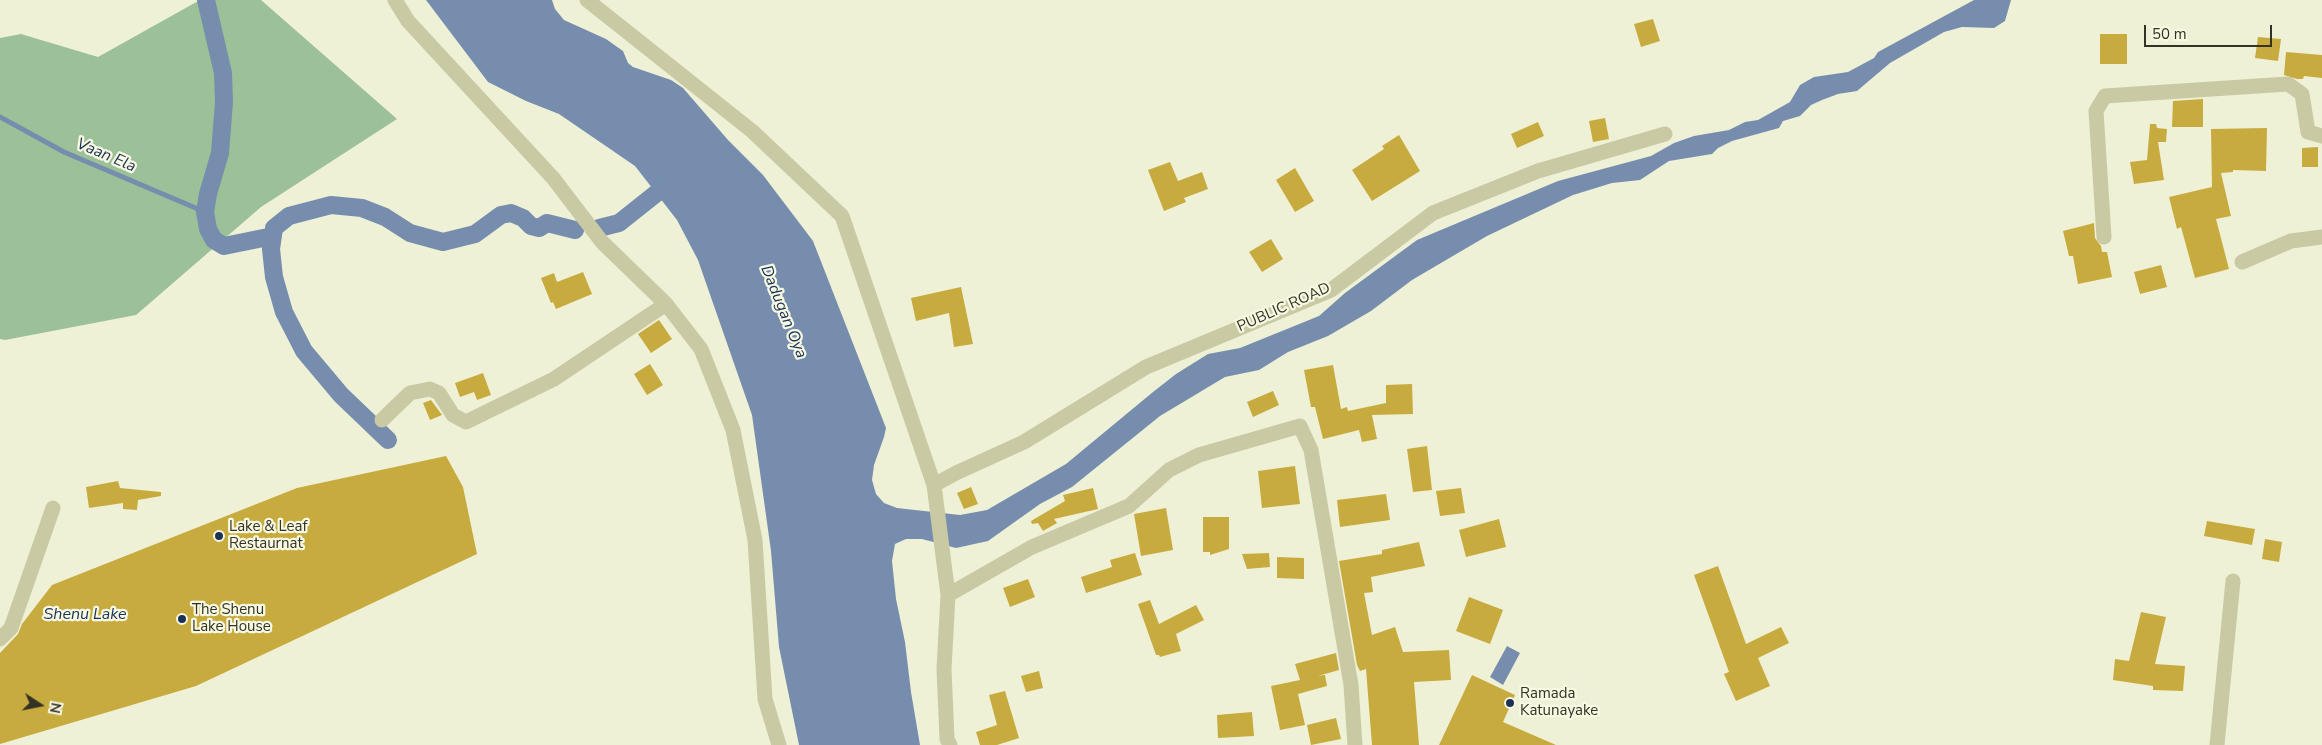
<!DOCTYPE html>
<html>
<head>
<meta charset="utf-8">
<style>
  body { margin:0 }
  #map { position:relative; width:2322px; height:745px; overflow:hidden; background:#eff1d7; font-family:"Nunito Sans",sans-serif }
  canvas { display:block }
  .north { position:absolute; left:15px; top:680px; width:50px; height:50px; -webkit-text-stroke:4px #f7f9e3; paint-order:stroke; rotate:101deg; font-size:14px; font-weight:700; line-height:20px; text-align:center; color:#343225 }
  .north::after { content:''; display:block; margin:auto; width:18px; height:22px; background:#343225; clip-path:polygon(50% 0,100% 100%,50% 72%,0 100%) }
  .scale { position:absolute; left:2144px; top:25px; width:128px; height:22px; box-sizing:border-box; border:2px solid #343225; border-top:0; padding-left:6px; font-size:15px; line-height:18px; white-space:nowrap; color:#343225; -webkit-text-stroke:4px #f7f9e3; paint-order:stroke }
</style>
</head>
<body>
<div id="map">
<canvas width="2322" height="745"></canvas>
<div class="north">N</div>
<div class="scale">50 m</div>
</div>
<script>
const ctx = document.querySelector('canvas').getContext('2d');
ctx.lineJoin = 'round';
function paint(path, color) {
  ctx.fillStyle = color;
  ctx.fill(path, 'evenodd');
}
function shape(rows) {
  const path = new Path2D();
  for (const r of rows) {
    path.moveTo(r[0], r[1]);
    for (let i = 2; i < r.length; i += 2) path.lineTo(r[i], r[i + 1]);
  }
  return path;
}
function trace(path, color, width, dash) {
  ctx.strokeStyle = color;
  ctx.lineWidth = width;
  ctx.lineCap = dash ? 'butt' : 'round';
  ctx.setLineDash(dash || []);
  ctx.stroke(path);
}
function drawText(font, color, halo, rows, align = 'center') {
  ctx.font = font + ' "Nunito Sans",sans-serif';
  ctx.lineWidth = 4.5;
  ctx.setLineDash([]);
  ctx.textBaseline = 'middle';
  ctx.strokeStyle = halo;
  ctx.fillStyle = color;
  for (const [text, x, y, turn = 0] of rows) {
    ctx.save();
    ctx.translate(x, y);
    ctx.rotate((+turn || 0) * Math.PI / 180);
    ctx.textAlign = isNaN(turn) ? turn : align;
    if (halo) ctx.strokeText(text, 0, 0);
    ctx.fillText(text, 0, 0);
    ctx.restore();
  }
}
paint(shape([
  [200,0,261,0,397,119,261,207,136,315,5,340,0,339,0,38,21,34,98,57]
]), '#9cc097');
paint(shape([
  [426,0,552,0,555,9,564,20,606,39,623,51,628,63,633,67,671,80,683,88,728,140,763,175,813,241,886,428,884,437,874,465,872,480,876,494,884,503,897,508,960,515,987,510,1066,464,1153,392,1176,374,1208,354,1240,348,1319,316,1345,293,1417,240,1558,181,1651,156,1674,143,1694,136,1729,130,1745,122,1758,120,1790,102,1800,85,1814,77,1848,72,1874,58,1878,52,1974,0,2011,0,2005,21,1994,28,1962,27,1944,32,1890,63,1857,91,1838,94,1822,100,1811,105,1800,116,1783,121,1779,128,1732,141,1718,148,1712,154,1669,161,1640,180,1612,183,1573,195,1487,236,1412,280,1371,311,1328,336,1288,352,1259,370,1225,377,1160,416,1072,487,1040,504,988,541,956,548,922,539,906,539,895,544,892,561,896,599,905,642,911,692,920,745,799,745,779,647,771,551,752,415,698,260,677,220,635,166,559,114,526,101,488,82],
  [1507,646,1520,653,1503,685,1490,677]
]), '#768dae');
trace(shape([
  [0,117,64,152,205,212]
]), '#768dae', 5);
trace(shape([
  [206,0,223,73,224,102,220,153,208,194,205,212,208,229,214,240,224,246,273,236],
  [599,228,619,223,658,192,677,181],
  [388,440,341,395,304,351,284,312,274,277,271,249,274,228,289,216,331,205,362,208,385,217,410,233,443,242,475,234,501,215,511,213,523,218,531,226,539,228,547,223,575,230]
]), '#768dae', 18);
paint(shape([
  [1653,19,1660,41,1641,47,1634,24],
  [2100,34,2127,34,2127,64,2100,64],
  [2258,37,2281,39,2278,61,2255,58],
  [2286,52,2322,55,2322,78,2304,76,2303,79,2297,79,2284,75],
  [2203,99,2203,127,2172,127,2173,101],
  [1605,118,1609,139,1593,142,1589,121],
  [1538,122,1544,136,1517,148,1511,134],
  [2150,124,2156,124,2157,128,2167,129,2166,142,2158,142,2164,180,2134,184,2130,162,2147,160],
  [2267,128,2266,171,2233,170,2233,172,2221,173,2231,216,2216,219,2229,269,2195,278,2181,227,2177,229,2169,197,2212,187,2211,129],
  [1399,135,1420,171,1372,201,1352,170,1384,149,1382,146],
  [2318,147,2318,167,2302,167,2302,148],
  [1170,162,1178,181,1202,172,1208,189,1184,198,1186,202,1164,211,1148,170],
  [1295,168,1314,201,1295,212,1276,180],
  [2094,223,2095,238,2101,246,2102,252,2107,252,2112,277,2078,284,2073,256,2069,256,2063,231],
  [1271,239,1283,259,1262,272,1249,252],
  [2161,265,2167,287,2140,294,2134,272],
  [583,272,592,294,556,309,553,302,551,303,541,278,554,273,557,282],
  [961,287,973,344,954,347,949,313,916,321,911,298],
  [659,320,672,339,651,353,638,334],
  [650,364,663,385,647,395,634,374],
  [1333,365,1341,409,1347,407,1348,411,1386,403,1386,385,1412,384,1413,414,1372,415,1377,439,1362,442,1359,430,1323,439,1315,407,1311,407,1304,370],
  [483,373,491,395,477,400,474,392,460,397,455,383],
  [1273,391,1279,405,1253,417,1247,402],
  [431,400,442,415,430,420,423,403],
  [1427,446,1432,490,1413,492,1407,449],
  [446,456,463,487,477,554,196,686,0,744,0,653,18,634,22,624,52,585,297,488],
  [1295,466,1300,504,1262,508,1258,471],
  [118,481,120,488,161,492,161,496,138,500,137,510,123,509,123,503,89,508,86,487],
  [971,487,978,504,964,509,957,493],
  [1093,488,1098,509,1054,519,1057,523,1043,531,1038,523,1032,524,1031,521,1065,501,1063,495],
  [1461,488,1465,513,1440,516,1436,491],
  [1386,494,1390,520,1340,527,1337,500],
  [1166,508,1173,550,1141,556,1134,514],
  [1203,517,1229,517,1229,549,1210,555,1210,552,1203,552],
  [1499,519,1506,547,1466,557,1459,530],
  [2207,521,2255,529,2252,545,2204,536],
  [2265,539,2282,542,2279,562,2262,559],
  [1419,542,1425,566,1371,577,1373,592,1364,593,1372,635,1395,627,1403,652,1449,650,1451,680,1414,682,1419,745,1372,745,1366,669,1360,671,1357,665,1339,561,1382,554,1382,550],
  [1135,553,1142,575,1086,593,1081,577,1112,567,1110,560],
  [1269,553,1270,567,1247,569,1242,554],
  [1277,557,1304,558,1304,579,1277,578],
  [1718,566,1746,644,1781,627,1789,643,1758,658,1770,686,1736,701,1724,674,1729,672,1694,575],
  [1028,579,1035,597,1010,607,1003,588],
  [1469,597,1503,610,1490,644,1456,631],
  [1150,600,1159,624,1196,605,1204,620,1176,634,1181,651,1160,657,1159,655,1156,655,1138,604],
  [2141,612,2166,617,2155,664,2185,666,2183,691,2153,690,2153,686,2113,680,2115,659,2129,661],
  [1336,653,1339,670,1318,676,1325,675,1327,686,1298,694,1305,725,1280,730,1271,686,1300,680,1295,664],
  [1039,671,1043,688,1026,692,1021,676],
  [1472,675,1515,695,1503,722,1556,745,1439,745],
  [1005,691,1019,738,997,745,980,745,976,732,997,725,989,695],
  [1252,712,1254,736,1218,738,1217,715],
  [1336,718,1341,739,1311,745,1307,725]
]), '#c8ab3e');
trace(shape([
  [395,0,408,21,553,178,602,242,666,304,701,349,733,430,755,540,765,699,779,745],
  [587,0,752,131,842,216,934,485,948,595,944,669,947,739,950,745],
  [2104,237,2096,111,2105,96,2288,84,2302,94,2308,132,2322,136],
  [2242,262,2291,241,2322,237],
  [382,420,410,393,430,389,439,393,453,415,466,422,554,379,666,304],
  [934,485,956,473,1024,442,1146,367,1331,290,1433,213,1538,171,1665,134],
  [948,595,1032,547,1129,506,1169,470,1199,455,1300,426,1311,450,1351,685,1355,745],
  [0,639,11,628,53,508],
  [2217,745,2233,581]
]), '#c9c9a3', 15);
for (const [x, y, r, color] of [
  [219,536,5,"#1b3256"],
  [182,619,5,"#1b3256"],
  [1510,703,5,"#1b3256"]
]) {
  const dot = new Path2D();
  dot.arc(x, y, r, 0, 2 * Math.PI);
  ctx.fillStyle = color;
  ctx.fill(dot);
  trace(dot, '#f7f9e3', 2);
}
drawText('15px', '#343225', '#f7f9e3', [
  ["PUBLIC ROAD",1284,308,-24]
]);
drawText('15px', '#343225', '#f7f9e3', [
  ["Lake & Leaf",229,527],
  ["Restaurnat",229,544],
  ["The Shenu",192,610],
  ["Lake House",192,627],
  ["Ramada",1520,694],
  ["Katunayake",1520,711]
], 'left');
drawText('italic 16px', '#1b3256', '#f7f9e3', [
  ["Vaan Ela",106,156,23],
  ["Dadugan Oya",783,312,68],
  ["Shenu Lake",85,615]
]);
</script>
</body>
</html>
